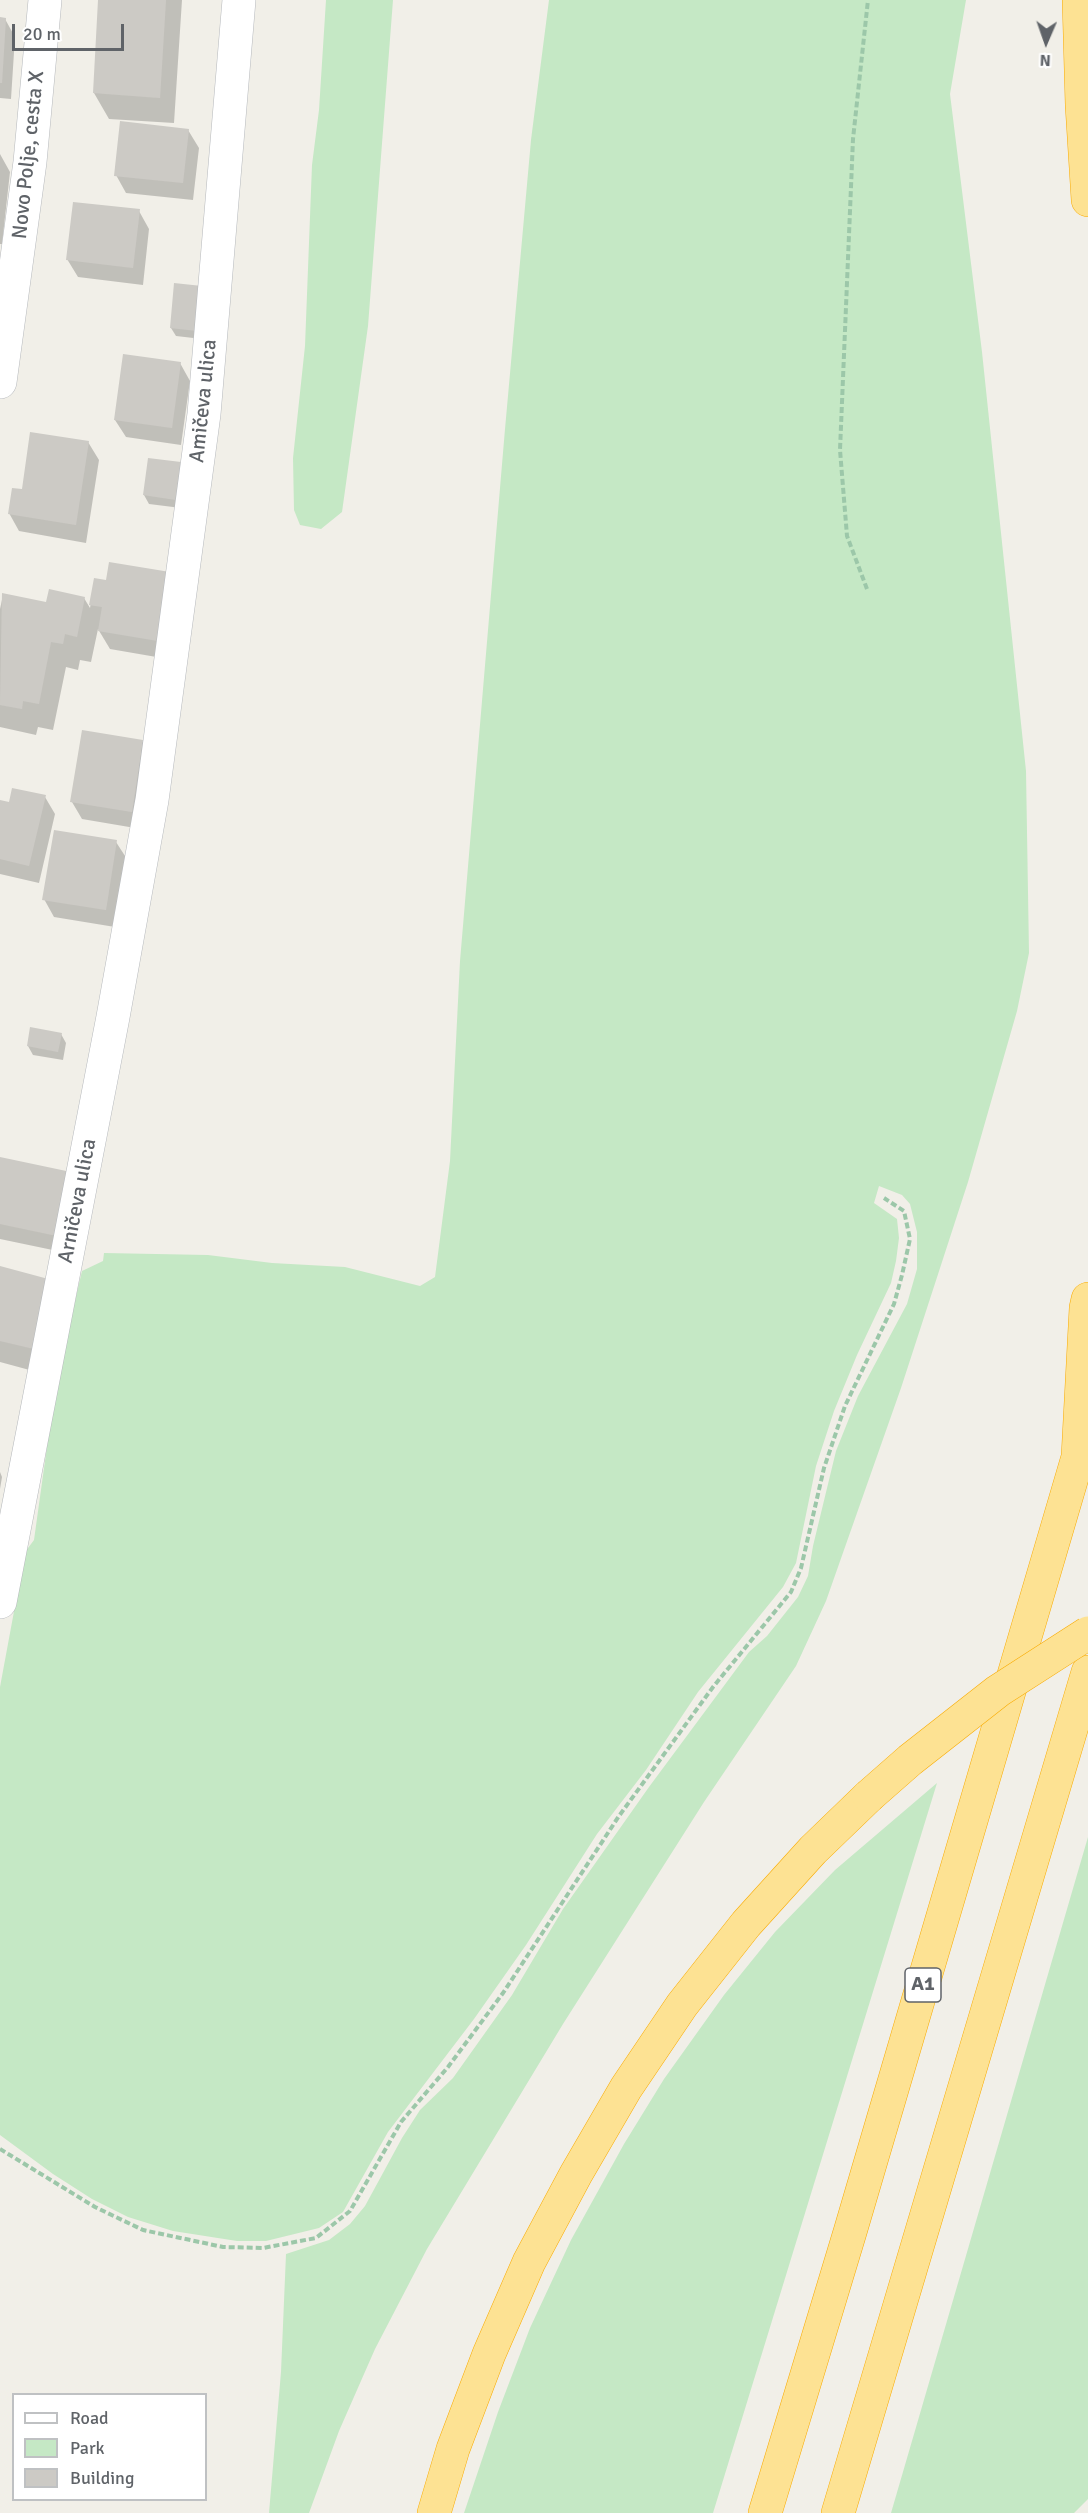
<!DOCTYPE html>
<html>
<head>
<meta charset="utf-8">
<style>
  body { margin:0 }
  #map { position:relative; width:1088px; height:2513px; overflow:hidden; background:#f1efe8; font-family:Signika,sans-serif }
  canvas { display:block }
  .legend { position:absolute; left:12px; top:2393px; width:195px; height:108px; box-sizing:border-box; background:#fff; border:2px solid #bfc1c3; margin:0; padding:8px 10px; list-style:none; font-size:18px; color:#5f6368 }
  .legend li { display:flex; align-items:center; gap:12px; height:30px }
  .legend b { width:30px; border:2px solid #bfc1c3 }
  .north { position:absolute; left:1016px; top:12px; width:60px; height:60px; -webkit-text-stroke:4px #fff; paint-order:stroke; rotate:182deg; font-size:16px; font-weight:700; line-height:24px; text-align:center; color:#5f6368 }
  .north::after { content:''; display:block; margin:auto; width:21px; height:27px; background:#5f6368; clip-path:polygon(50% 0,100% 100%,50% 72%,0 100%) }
  .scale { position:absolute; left:12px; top:24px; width:112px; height:27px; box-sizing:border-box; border:3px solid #5f6368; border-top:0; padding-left:8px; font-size:18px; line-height:21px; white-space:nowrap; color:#5f6368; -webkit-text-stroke:4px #fff; paint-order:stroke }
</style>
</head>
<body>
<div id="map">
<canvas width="1088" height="2513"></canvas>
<ul class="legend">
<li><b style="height:8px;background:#fff"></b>Road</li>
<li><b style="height:16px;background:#c5e8c5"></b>Park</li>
<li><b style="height:16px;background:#cccac5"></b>Building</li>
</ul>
<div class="north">N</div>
<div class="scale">20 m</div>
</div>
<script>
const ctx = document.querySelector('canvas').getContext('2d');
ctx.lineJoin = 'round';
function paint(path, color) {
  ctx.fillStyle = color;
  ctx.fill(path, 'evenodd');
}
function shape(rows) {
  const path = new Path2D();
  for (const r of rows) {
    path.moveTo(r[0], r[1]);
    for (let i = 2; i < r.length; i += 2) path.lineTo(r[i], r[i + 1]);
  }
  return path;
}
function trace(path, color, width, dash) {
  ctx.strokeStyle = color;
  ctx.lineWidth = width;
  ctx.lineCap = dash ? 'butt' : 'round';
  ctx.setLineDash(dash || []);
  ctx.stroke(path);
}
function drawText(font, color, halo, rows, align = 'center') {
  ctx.font = font + ' Signika,sans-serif';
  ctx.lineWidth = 5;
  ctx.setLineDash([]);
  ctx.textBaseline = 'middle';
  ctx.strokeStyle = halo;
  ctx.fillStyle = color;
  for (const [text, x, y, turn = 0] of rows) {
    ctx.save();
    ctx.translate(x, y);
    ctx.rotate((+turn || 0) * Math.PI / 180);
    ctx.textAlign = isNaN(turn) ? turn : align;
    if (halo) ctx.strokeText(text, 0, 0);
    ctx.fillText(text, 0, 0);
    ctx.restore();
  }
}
paint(shape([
  [326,0,393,0,368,326,342,512,321,529,300,525,294,510,293,458,305,346,312,165,319,110],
  [549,0,966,0,950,94,982,352,1026,771,1029,953,1017,1011,968,1182,901,1388,826,1601,796,1666,704,1802,563,2024,427,2249,375,2349,339,2431,309,2513,269,2513,281,2372,286,2254,329,2240,350,2224,365,2206,402,2138,420,2110,453,2078,512,1995,563,1909,649,1787,749,1652,767,1636,798,1597,808,1576,813,1546,836,1451,858,1396,907,1304,917,1269,917,1232,910,1204,902,1195,879,1186,874,1203,897,1219,899,1238,896,1261,891,1283,857,1355,834,1411,816,1466,796,1563,783,1587,698,1692,646,1770,597,1834,526,1945,474,2019,388,2132,343,2212,319,2228,266,2241,237,2241,173,2231,128,2217,92,2199,53,2174,0,2135,0,1687,25,1552,34,1540,56,1382,82,1271,103,1261,104,1253,208,1255,272,1263,345,1267,420,1286,435,1277,450,1161,460,961,505,429,531,140],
  [937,1783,713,2513,464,2513,498,2412,530,2328,571,2240,624,2144,664,2079,724,1995,775,1932,835,1870],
  [1088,1837,1088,2499,1074,2513,891,2513]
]), '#c5e8c5');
paint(shape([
  [100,0,182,0,174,123,109,119,94,93],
  [0,19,5,19,15,37,11,99,0,98],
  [188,130,199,148,193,200,126,193,116,175],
  [0,154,10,172,2,244,0,244],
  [139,211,149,229,143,285,78,277,67,259],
  [201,287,202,339,176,336,171,328],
  [180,363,190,381,181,445,126,437,115,420],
  [88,442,99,460,86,543,19,531,9,513,23,491],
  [180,463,181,508,149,504,144,495],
  [110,564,168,659,110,649,98,629,91,662,80,660,78,670,66,667,53,730,38,727,36,735,0,727,0,609,3,595,48,604,84,598,90,608,95,579,107,582],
  [142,741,153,759,141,829,82,819,72,802],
  [45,797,55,814,39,883,0,874,0,802,10,804],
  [116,842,127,859,115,927,54,917,44,899],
  [61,1034,66,1043,63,1060,33,1055,28,1046],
  [0,1158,67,1253,0,1239],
  [0,1268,48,1375,0,1362],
  [0,1472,2,1477,0,1489]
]), '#0003');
paint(shape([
  [98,0,166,0,160,98,93,93],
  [0,17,6,18,2,83,0,83],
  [120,121,189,129,183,183,114,176],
  [73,202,140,209,133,268,66,260],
  [174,283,202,286,198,331,170,328],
  [123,354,181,362,172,428,114,420],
  [30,432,89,441,76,525,8,514,12,488,22,489],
  [148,458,181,462,176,500,143,495],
  [109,562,170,572,158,641,98,631,102,607,89,605,94,578,106,580],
  [49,589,85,597,77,637,65,634,63,644,51,642,39,704,23,701,22,709,0,705,2,593,46,602],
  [82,730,143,740,132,812,70,802],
  [12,788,46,795,29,866,0,859,0,800,9,802],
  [54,830,117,840,106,910,42,900],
  [30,1027,62,1033,58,1052,27,1046],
  [0,1157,71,1172,57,1236,0,1224],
  [0,1266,52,1280,34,1349,0,1341]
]), '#cccac5');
const street = shape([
  [0,382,30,162,45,0],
  [0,1602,113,1017,152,800,204,414,239,0]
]);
const highway = shape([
  [1079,0,1082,105,1088,200],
  [434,2513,453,2449,489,2354,529,2262,576,2174,626,2088,682,2005,746,1924,813,1850,869,1796],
  [765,2513,850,2232,1078,1457,1086,1308,1088,1299],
  [838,2513,1088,1672]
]);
trace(street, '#b5b8bc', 34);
trace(highway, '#f9ab00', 34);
trace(shape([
  [867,589,847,536,840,450,853,139,868,0],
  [0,2149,95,2207,143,2230,223,2247,263,2248,316,2238,350,2211,401,2122,448,2067,503,1993,619,1816,713,1687,791,1592,801,1568,824,1468,845,1406,894,1304,902,1275,910,1239,904,1211,884,1198]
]), '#9cc7a9', 4, [6, 3]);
trace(street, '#fff', 33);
trace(highway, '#fde293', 33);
const highwayBridge = shape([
  [869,1796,910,1760,998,1691,1088,1633]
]);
trace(highwayBridge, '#f9ab00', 34, []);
trace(highwayBridge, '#fde293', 33);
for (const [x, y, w] of [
  [923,1985,36]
]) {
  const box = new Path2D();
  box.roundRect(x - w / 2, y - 17, w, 34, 4.5);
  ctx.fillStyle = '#fff';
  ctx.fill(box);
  trace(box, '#5f6368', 1.5);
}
drawText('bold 20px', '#5f6368', null, [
  ["A1",923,1985]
]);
drawText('21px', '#5f6368', '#fff', [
  ["Novo Polje, cesta X",29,155,-84],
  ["Amičeva ulica",204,401,-84],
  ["Arničeva ulica",78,1201,-79]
]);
</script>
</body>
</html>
